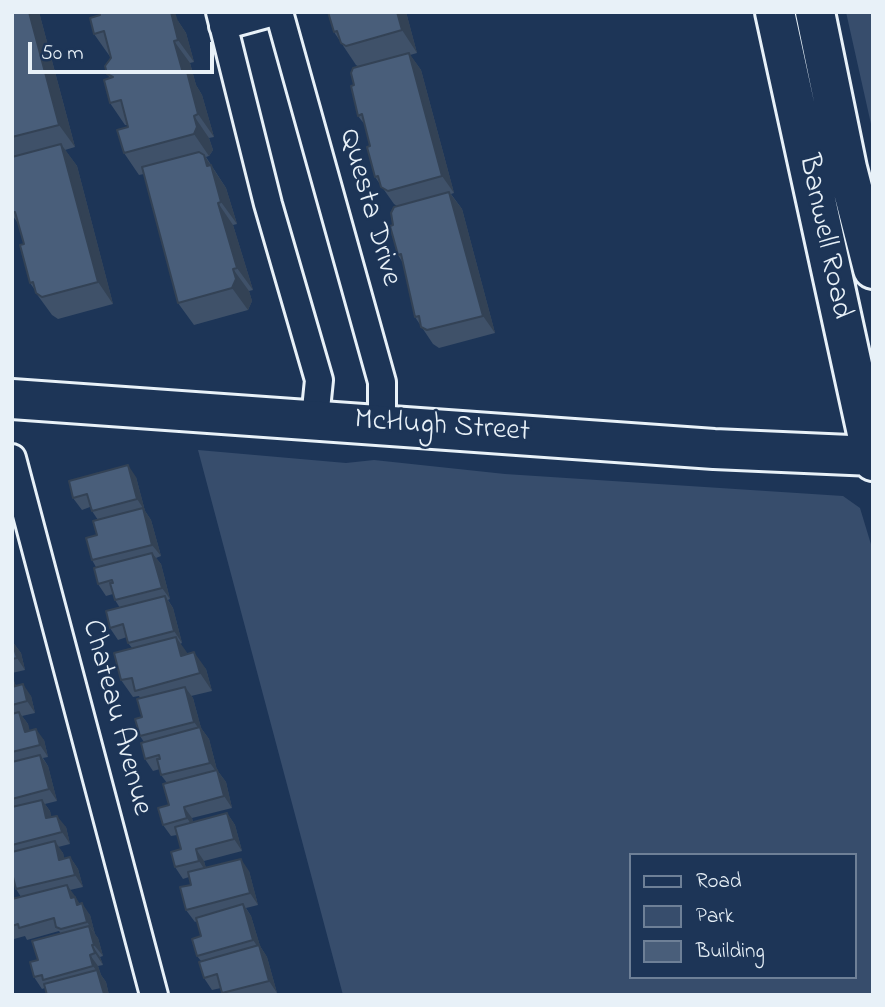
<!DOCTYPE html>
<html>
<head>
<meta charset="utf-8">
<style>
  body { margin:0 }
  #map { position:relative; width:885px; height:1007px; overflow:hidden; background:#1d3557; font-family:"Indie Flower",sans-serif }
  canvas { display:block }
  .frame { position:absolute; inset:0; border:14px solid #e8f1f8; pointer-events:none }
  .legend { position:absolute; left:629px; top:853px; width:228px; height:126px; box-sizing:border-box; background:#1d3557; border:2px solid #6e8097; margin:0; padding:9px 12px; list-style:none; font-size:21px; color:#e8f1f8 }
  .legend li { display:flex; align-items:center; gap:14px; height:35px }
  .legend b { width:35px; border:2px solid #6e8097 }
  .scale { position:absolute; left:28px; top:42px; width:186px; height:32px; box-sizing:border-box; border:4px solid #e8f1f8; border-top:0; padding-left:9px; font-size:21px; line-height:24px; white-space:nowrap; color:#e8f1f8; -webkit-text-stroke:5px #1d3557; paint-order:stroke }
</style>
</head>
<body>
<div id="map">
<canvas width="885" height="1007"></canvas>
<div class="frame"></div>
<ul class="legend">
<li><b style="height:9px;background:#1d3557"></b>Road</li>
<li><b style="height:19px;background:#374d6c"></b>Park</li>
<li><b style="height:19px;background:#495e7a"></b>Building</li>
</ul>
<div class="scale">50 m</div>
</div>
<script>
const ctx = document.querySelector('canvas').getContext('2d');
ctx.lineJoin = 'round';
function paint(path, color) {
  ctx.fillStyle = color;
  ctx.fill(path, 'evenodd');
}
function shape(rows) {
  const path = new Path2D();
  for (const r of rows) {
    path.moveTo(r[0], r[1]);
    for (let i = 2; i < r.length; i += 2) path.lineTo(r[i], r[i + 1]);
  }
  return path;
}
function trace(path, color, width, dash) {
  ctx.strokeStyle = color;
  ctx.lineWidth = width;
  ctx.lineCap = dash ? 'butt' : 'round';
  ctx.setLineDash(dash || []);
  ctx.stroke(path);
}
function drawText(font, color, halo, rows, align = 'center') {
  ctx.font = font + ' "Indie Flower",sans-serif';
  ctx.lineWidth = 5;
  ctx.setLineDash([]);
  ctx.textBaseline = 'middle';
  ctx.strokeStyle = halo;
  ctx.fillStyle = color;
  for (const [text, x, y, turn = 0] of rows) {
    ctx.save();
    ctx.translate(x, y);
    ctx.rotate((+turn || 0) * Math.PI / 180);
    ctx.textAlign = isNaN(turn) ? turn : align;
    if (halo) ctx.strokeText(text, 0, 0);
    ctx.fillText(text, 0, 0);
    ctx.restore();
  }
}
paint(shape([
  [846,12,873,12,873,133],
  [198,450,346,463,374,460,505,474,843,496,860,508,873,551,873,995,343,995],
  [631,855,855,855,855,977,631,977]
]), '#374d6c');
const street = shape([
  [220,12,268,204,319,380,315,419],
  [279,12,382,382,382,423],
  [223,26,274,12],
  [12,458,154,995]
]);
const secondary = shape([
  [775,12,873,461],
  [815,12,847,168,873,269],
  [12,399,714,449,873,456]
]);
trace(street, '#e8f1f8', 32);
trace(secondary, '#e8f1f8', 44);
trace(street, '#1d3557', 26);
trace(secondary, '#1d3557', 38);
paint(shape([
  [12,12,39,12,75,147,65,150,77,166,113,304,58,319,52,315,36,293,35,290,30,283,24,244,18,223,12,215],
  [328,12,406,12,417,53,410,55,421,70,454,193,451,194,462,209,495,333,439,348,433,344,415,317,403,263,398,255,393,225,397,206,394,204,375,177,370,146,365,125,358,116,354,85,359,67,356,65,334,32],
  [100,15,178,21,186,33,194,62,190,63,196,85,202,95,214,137,209,138,213,150,209,156,206,157,226,188,237,224,233,225,253,290,249,291,252,301,248,310,194,325,178,303,144,174,139,175,124,153,128,127,128,125,125,125,110,103,110,78,107,74,111,58,94,34],
  [136,477,145,511,151,520,161,556,156,558,161,564,170,599,168,600,173,608,182,643,180,644,187,654,206,669,212,691,191,696,193,698,201,728,209,739,217,770,226,782,232,808,192,818,193,822,227,813,235,825,242,851,204,861,206,868,249,871,258,905,246,908,251,916,260,946,267,957,277,993,270,995,223,995,221,988,212,990,204,978,201,961,197,956,201,936,197,921,195,922,186,910,191,885,189,877,183,879,175,867,181,849,177,835,171,836,163,825,169,805,167,783,161,775,160,769,153,771,145,759,144,742,140,736,142,717,140,698,139,696,133,697,121,680,132,648,128,643,127,637,118,640,110,628,120,608,115,600,113,594,106,596,98,584,96,567,92,560,97,535,98,520,92,511,90,507,82,510,73,498],
  [12,641,21,653,25,670,12,673],
  [12,677,16,686,31,696,35,713,22,716,28,724,29,730,44,740,48,757,43,758,48,766,57,801,45,804,50,811,51,817,66,827,70,844,58,847,63,853,64,858,70,857,78,869,83,887,70,890,79,904,90,915,95,934,98,938,103,956,100,957,103,965,98,966,101,975,106,982,109,995,47,995,45,988,42,989,34,977,38,960,61,934,59,931,27,940,25,936,14,939,12,936,12,904,21,897,16,889,12,873]
]), '#3f5169');
paint(shape([
  [29,12,39,12,75,147,59,125],
  [166,12,175,12,178,21,186,33,194,62,178,40],
  [397,12,406,12,417,53,402,30],
  [174,41,190,63,196,85,202,95,214,137,198,114,183,73],
  [409,53,421,70,454,193,442,176],
  [194,116,209,138,213,150,209,156,194,134],
  [61,144,77,166,113,304,98,282],
  [204,155,226,188,237,224,221,202],
  [449,192,462,209,495,333,483,316],
  [218,203,233,225,253,290,237,268],
  [233,269,249,291,252,301,248,310,232,288],
  [128,465,136,477,145,511,137,499],
  [143,508,151,520,161,556,152,545],
  [152,553,161,564,170,599,162,588],
  [165,596,173,608,182,643,174,631],
  [176,637,188,654,181,656],
  [12,641,21,653,25,670,17,658],
  [194,652,206,669,212,691,200,673],
  [12,677,14,680,19,699,12,689],
  [23,684,31,696,35,713,27,701],
  [185,687,193,698,201,728,209,739,218,774,210,763,202,733,194,722],
  [19,712,28,724,33,743,25,732],
  [36,729,44,740,48,757,40,745],
  [40,755,48,766,57,801,49,789],
  [217,770,226,782,232,808,224,796],
  [42,800,50,811,55,830,46,818],
  [184,807,192,818,195,830,187,818],
  [227,813,235,825,242,851,234,839],
  [57,816,66,827,70,844,62,832],
  [55,841,63,853,68,871,59,860],
  [196,849,204,861,207,873,199,861],
  [70,857,78,869,83,887,75,875],
  [241,859,249,871,258,905,250,893],
  [67,885,75,896,83,909,79,910,71,898],
  [82,903,90,915,95,934,87,922],
  [243,904,251,916,260,946,267,957,277,993,269,981,260,950,253,940],
  [89,926,98,938,103,956,94,945],
  [92,945,100,957,103,965,95,953],
  [90,955,98,966,101,975,106,982,109,995,104,994,98,973,93,966]
]), '#334255');
const building = shape([
  [12,12,29,12,59,125,12,137,12,12],
  [99,12,171,12,178,40,174,41,183,73,187,72,198,114,194,116,197,127,194,134,124,153,117,130,128,127,121,100,110,103,104,80,113,77,107,74,105,66,111,58,104,31,94,34,90,18,100,15,99,12],
  [328,12,397,12,402,30,346,46,341,43,337,31,334,32,328,12],
  [409,53,442,176,388,191,381,187,378,176,375,177,367,147,370,146,362,114,358,116,351,86,354,85,351,73,353,68,409,53],
  [61,144,98,282,42,297,36,293,33,282,30,283,20,245,24,244,15,212,12,213,12,157,61,144],
  [199,152,204,155,207,166,211,165,221,202,218,203,237,268,233,269,236,279,232,288,178,303,142,167,199,152],
  [449,192,483,316,427,330,421,327,419,316,415,317,401,254,398,255,390,226,393,225,391,213,394,207,449,192],
  [128,465,137,499,92,511,87,494,73,498,69,481,128,465],
  [143,508,152,545,92,560,86,538,97,535,93,521,143,508],
  [152,553,162,588,115,600,110,583,113,583,112,580,98,584,94,568,152,553],
  [165,596,174,631,128,643,123,624,110,628,106,611,165,596],
  [176,637,181,656,194,652,200,673,135,691,132,678,121,680,114,653,176,637],
  [12,641,17,658,12,659,12,641],
  [23,684,27,701,12,705,12,687,23,684],
  [185,687,194,722,140,736,135,719,142,717,137,699,185,687],
  [19,712,25,732,36,729,40,745,12,752,12,714,19,712],
  [200,727,210,763,161,775,157,759,160,759,159,755,145,759,141,743,200,727],
  [40,755,49,789,12,799,12,762,40,755],
  [217,770,224,796,184,807,187,818,163,825,158,808,169,805,163,784,217,770],
  [42,800,46,818,57,816,62,832,12,845,12,807,42,800],
  [227,813,234,839,196,849,199,861,175,867,171,852,181,849,175,827,227,813],
  [55,841,59,860,70,857,75,875,16,889,12,873,12,852,55,841],
  [241,859,250,893,186,910,180,887,191,885,188,872,241,859],
  [67,885,71,898,75,897,77,905,82,903,87,922,61,929,56,927,54,918,19,928,18,924,12,926,12,899,67,885],
  [243,904,253,940,197,956,192,939,201,936,196,918,243,904],
  [89,926,94,945,92,945,95,953,90,955,93,966,43,980,42,975,34,977,30,962,38,960,32,941,89,926],
  [259,945,269,981,222,993,217,974,204,978,199,962,259,945],
  [97,970,104,994,47,995,44,984,97,970]
]);
paint(building, '#495e7a');
trace(building, '#334255', 2);
drawText('30px', '#e8f1f8', '#1d3557', [
  ["Questa Drive",368,208,74],
  ["Banwell Road",823,237,78],
  ["McHugh Street",442,428,4],
  ["Chateau Avenue",115,718,75]
]);
</script>
</body>
</html>
